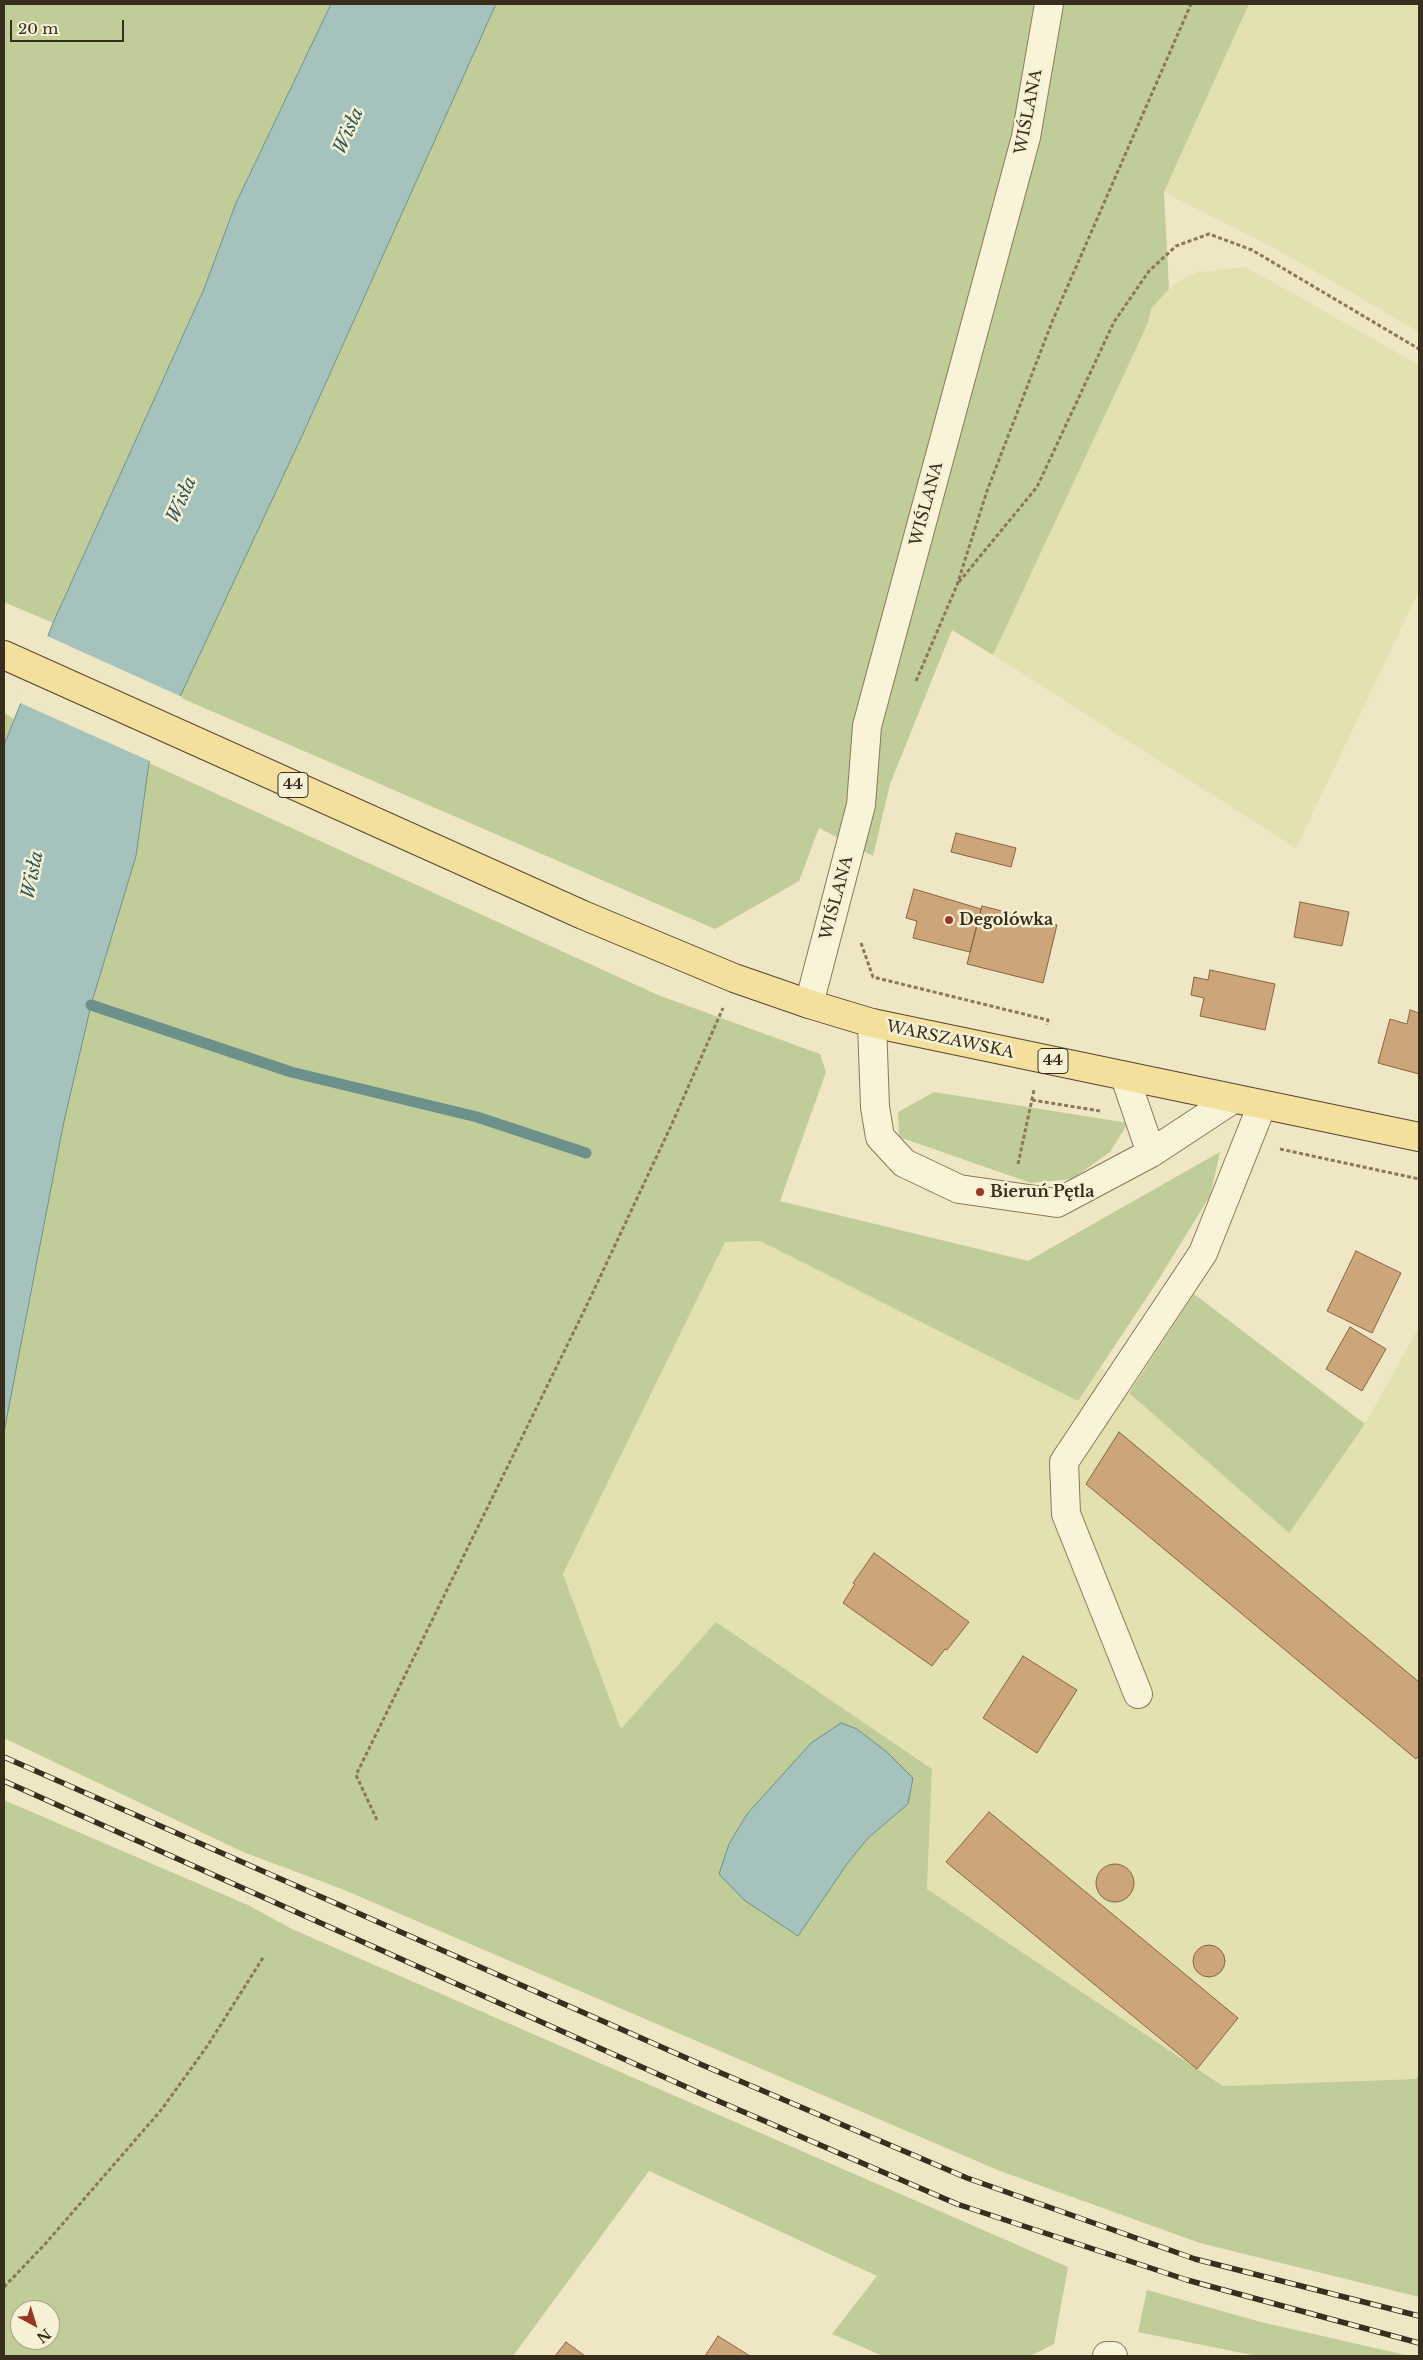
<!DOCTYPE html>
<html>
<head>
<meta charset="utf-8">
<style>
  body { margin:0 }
  #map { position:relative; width:1423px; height:2360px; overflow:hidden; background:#efe6c4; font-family:"Libre Baskerville",serif }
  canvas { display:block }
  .frame { position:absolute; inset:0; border:5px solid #392e1e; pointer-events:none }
  .north { position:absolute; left:10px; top:2300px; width:50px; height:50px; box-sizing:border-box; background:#f6f0d4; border:1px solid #aaa28b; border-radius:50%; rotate:141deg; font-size:14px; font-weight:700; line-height:20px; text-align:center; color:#392e1e }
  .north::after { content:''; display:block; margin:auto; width:18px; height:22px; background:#99352a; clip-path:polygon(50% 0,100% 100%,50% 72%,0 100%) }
  .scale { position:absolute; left:10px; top:20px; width:114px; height:22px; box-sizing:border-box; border:2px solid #392e1e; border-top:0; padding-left:6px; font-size:15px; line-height:18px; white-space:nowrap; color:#392e1e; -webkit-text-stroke:4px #f6f0d4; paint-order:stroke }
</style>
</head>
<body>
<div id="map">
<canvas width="1423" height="2360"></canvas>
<div class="frame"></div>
<div class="north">N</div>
<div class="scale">20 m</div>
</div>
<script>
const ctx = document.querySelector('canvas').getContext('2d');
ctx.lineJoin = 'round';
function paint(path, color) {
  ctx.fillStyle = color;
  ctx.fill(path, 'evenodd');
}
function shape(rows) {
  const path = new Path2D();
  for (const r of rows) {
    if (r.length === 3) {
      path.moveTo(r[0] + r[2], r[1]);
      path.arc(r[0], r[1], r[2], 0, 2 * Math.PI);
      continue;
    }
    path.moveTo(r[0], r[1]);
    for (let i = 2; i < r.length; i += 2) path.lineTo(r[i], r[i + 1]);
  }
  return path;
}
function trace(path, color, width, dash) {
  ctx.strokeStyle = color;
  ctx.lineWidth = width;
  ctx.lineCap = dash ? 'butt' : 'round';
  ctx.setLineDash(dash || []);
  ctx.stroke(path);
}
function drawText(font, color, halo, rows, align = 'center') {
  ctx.font = font + ' "Libre Baskerville",serif';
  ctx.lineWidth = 5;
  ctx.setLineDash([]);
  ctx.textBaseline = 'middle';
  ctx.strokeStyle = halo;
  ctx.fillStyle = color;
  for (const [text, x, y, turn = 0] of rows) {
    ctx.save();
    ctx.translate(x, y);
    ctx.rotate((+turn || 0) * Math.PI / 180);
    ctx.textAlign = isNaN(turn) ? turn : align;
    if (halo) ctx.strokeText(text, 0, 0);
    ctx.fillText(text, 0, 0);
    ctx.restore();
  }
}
paint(shape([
  [1249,4,1419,4,1419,332,1287,255,1164,192],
  [1246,267,1419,365,1419,591,1296,848,993,655,1148,323,1151,309,1169,289,1184,278,1199,272],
  [760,1241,1078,1401,1100,1367,1288,1532,1365,1424,1419,1327,1419,2075,1415,2079,1224,2086,927,1889,932,1769,716,1622,621,1730,563,1573,725,1242]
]), '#e4e1b1');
paint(shape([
  [4,4,331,4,236,203,204,289,53,623,4,602],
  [496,4,1249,4,1164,192,1169,289,1151,309,1148,323,993,655,952,630,890,784,873,856,819,828,799,881,715,929,179,697,301,438],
  [4,713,14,719,4,745],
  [149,763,658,995,820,1054,826,1072,780,1201,1028,1261,1220,1152,1210,1196,1157,1282,1078,1401,760,1241,725,1242,563,1574,621,1729,716,1622,932,1769,927,1889,1223,2086,1415,2079,1419,2075,1419,2297,1200,2243,1000,2171,342,1889,243,1852,4,1738,4,1432,63,1126,91,1005,136,856],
  [857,1729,887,1752,913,1778,907,1804,868,1838,847,1864,729,1844,747,1814,772,1788],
  [934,1092,1128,1123,1110,1152,1072,1179,1031,1183,899,1137,898,1112],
  [1194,1294,1365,1424,1289,1533,1129,1393],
  [4,1800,248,1905,292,1929,1068,2267,1054,2344,1030,2356,883,2356,832,2334,877,2276,649,2171,513,2356,4,2356],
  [20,2310,50,2310,50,2340,20,2340],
  [1147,2290,1261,2322,1410,2356,1257,2356,1138,2332]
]), '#c1cd98');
const water = shape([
  [331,4,496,4,301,438,149,763,136,856,91,1005,63,1126,4,1432,4,745,53,623,204,289,236,203,331,4],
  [841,1723,857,1729,887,1752,913,1778,908,1804,868,1838,847,1864,798,1936,744,1900,719,1874,729,1844,747,1814,811,1743,841,1723]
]);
paint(water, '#a6c2bc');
trace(water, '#6d908b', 1);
paint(shape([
  [45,635,182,697,152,762,18,702]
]), '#efe6c4');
trace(shape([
  [91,1005,291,1072,477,1117,586,1153]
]), '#6d908b', 11);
const building = shape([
  [956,833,1016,848,1011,867,951,852,956,833],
  [914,889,981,909,970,952,913,938,917,921,906,918,914,889],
  [1300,902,1349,912,1342,946,1294,937,1300,902],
  [982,906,1057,925,1043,983,967,964,982,906],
  [1210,970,1275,984,1265,1030,1200,1016,1204,998,1191,995,1194,977,1208,980,1210,970],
  [1410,1010,1419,1013,1419,1074,1378,1063,1390,1019,1407,1024,1410,1010],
  [1356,1251,1401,1273,1372,1333,1327,1311,1356,1251],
  [1350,1327,1386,1349,1362,1391,1326,1369,1350,1327],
  [1119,1432,1419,1682,1419,1755,1416,1759,1086,1484,1119,1432],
  [874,1553,969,1622,947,1650,945,1649,932,1666,843,1603,855,1584,853,1583,874,1553],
  [1023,1656,1077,1690,1037,1753,983,1718,1023,1656],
  [989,1812,1238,2018,1197,2069,946,1862,989,1812],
  [1115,1883,19],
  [1209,1961,16],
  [718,2336,750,2356,705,2356,718,2336],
  [566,2342,585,2356,555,2356,566,2342]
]);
paint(building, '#cda57a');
trace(building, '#896440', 1);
const minor = shape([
  [809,1004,861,805,867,726,1026,137,1049,4],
  [872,1023,875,1107,880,1137,904,1163,959,1189,1057,1203,1151,1153,1233,1099],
  [1125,1077,1151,1153],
  [1138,1694,1066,1514,1064,1462,1203,1253,1262,1105],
  [1107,2356,1113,2356]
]);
const major = shape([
  [4,655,583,915,734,978,809,1004,872,1023,1419,1137]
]);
trace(minor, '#89785a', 30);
trace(major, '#57462e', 30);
trace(shape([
  [959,582,1037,487,1114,322,1149,271,1176,246,1209,234,1252,250,1419,349],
  [916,681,957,585,987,491,1052,322,1191,4],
  [861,943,873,977,1048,1020,1047,1025],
  [1032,1100,1100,1111],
  [1280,1149,1419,1179],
  [1018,1164,1034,1090],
  [377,1820,356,1775,585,1309,671,1126,723,1008],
  [4,2287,46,2243,162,2109,208,2045,264,1956]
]), '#89785a', 3, [4, 2.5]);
trace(minor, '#f9f3d8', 28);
trace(major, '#f2e09c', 28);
const rail = shape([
  [4,1757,700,2064,967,2178,1195,2259,1419,2316],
  [4,1781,702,2094,957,2204,1187,2280,1419,2343]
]);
trace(rail, '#392e1e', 5.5);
trace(rail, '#f6f0d4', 4, [11]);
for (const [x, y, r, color] of [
  [949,920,5,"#99352a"],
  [980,1192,5,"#99352a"]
]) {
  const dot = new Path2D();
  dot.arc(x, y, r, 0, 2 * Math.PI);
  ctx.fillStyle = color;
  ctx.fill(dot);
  trace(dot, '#f6f0d4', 2);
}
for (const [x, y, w] of [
  [293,785,30],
  [1053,1061,30]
]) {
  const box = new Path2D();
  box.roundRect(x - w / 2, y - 12.5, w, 25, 4);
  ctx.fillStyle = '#f6f0d4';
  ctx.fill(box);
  trace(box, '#392e1e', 1);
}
drawText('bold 15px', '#392e1e', null, [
  ["44",293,785],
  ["44",1053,1061]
]);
drawText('16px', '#392e1e', '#f6f0d4', [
  ["WIŚLANA",1029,112,-79],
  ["WIŚLANA",927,504,-75],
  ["WIŚLANA",837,898,-75],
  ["WARSZAWSKA",950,1040,12]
]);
drawText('bold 16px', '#392e1e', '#f6f0d4', [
  ["Degolówka",959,920],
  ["Bieruń Pętla",990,1192]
], 'left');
drawText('italic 18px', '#2e5759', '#f6f0d4', [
  ["Wisła",349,131,-66],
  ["Wisła",182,500,-66],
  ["Wisła",33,875,-78]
]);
</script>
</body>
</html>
